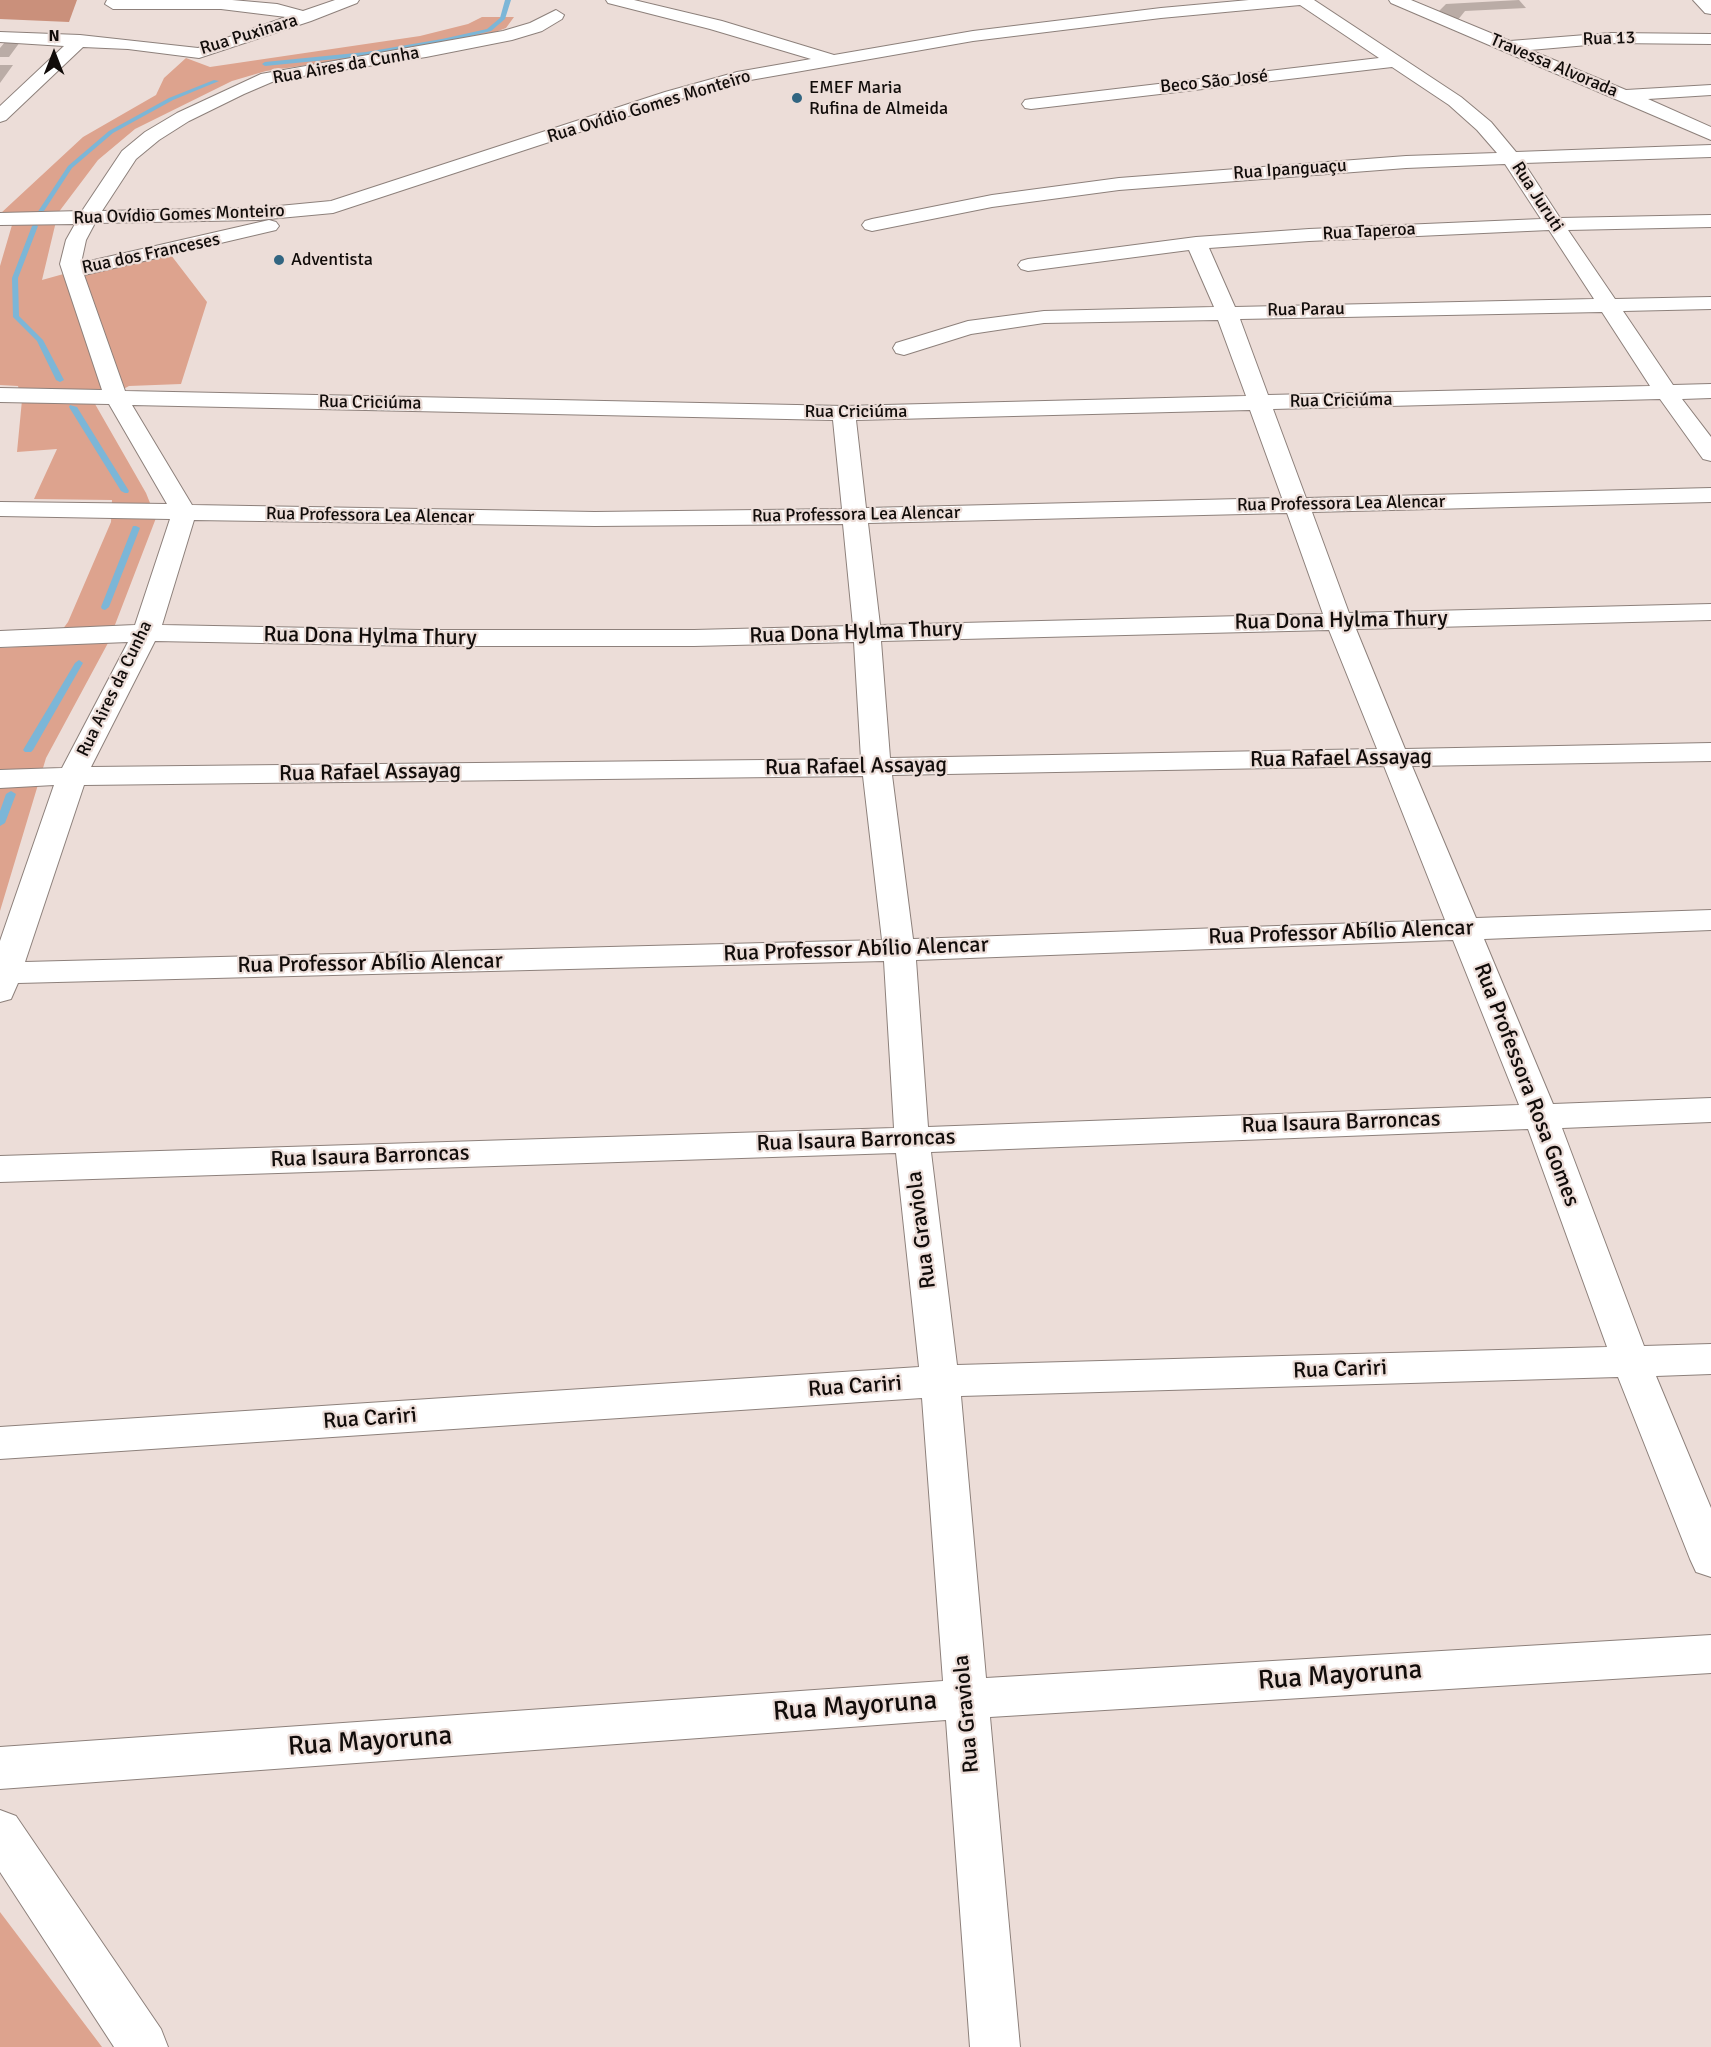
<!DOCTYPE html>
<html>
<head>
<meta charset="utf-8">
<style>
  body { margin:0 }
  #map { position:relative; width:1711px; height:2047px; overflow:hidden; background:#ecddd8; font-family:Signika,sans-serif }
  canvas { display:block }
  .north { position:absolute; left:24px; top:24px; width:60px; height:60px; -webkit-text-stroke:4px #ecddd8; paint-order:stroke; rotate:0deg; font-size:16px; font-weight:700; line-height:24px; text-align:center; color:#110c0a }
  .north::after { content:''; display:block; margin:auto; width:21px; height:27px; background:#110c0a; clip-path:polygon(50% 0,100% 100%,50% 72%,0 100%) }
</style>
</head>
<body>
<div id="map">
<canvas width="1711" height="2047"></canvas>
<div class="north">N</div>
</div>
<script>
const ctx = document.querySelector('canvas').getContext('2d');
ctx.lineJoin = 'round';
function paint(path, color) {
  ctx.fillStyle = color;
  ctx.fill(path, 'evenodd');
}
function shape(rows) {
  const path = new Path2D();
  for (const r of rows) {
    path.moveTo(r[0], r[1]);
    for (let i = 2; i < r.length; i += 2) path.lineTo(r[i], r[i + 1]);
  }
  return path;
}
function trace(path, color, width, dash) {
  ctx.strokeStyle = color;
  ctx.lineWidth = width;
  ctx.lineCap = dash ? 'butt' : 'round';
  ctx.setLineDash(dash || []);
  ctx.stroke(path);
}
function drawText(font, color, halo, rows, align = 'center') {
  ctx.font = font + ' Signika,sans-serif';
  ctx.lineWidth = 4.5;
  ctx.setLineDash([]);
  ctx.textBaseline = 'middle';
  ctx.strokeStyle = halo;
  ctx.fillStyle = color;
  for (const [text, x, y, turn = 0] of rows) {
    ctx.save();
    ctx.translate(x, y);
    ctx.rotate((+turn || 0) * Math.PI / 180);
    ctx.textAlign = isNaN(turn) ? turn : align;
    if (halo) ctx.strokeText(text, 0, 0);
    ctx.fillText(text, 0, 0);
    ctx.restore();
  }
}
paint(shape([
  [482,17,514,17,506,28,490,34,439,46,266,71,232,81,135,129,98,160,58,213,42,280,164,246,207,302,181,384,129,386,95,404,146,493,156,518,108,643,46,758,0,911,0,648,51,645,68,622,111,522,112,500,34,499,57,449,17,452,22,400,18,386,0,385,0,266,12,225,8,216,1,213,83,137,156,95,164,78,186,58,210,67,420,36,468,24],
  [0,1912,102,2047,0,2047]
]), '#dda38e');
paint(shape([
  [0,0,77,0,69,22,0,19]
]), '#ca907b');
paint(shape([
  [505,0,511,0,505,19,491,31,442,43,366,56,265,66,262,64,265,62,366,52,442,39,487,29,500,18,505,0],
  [214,80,219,81,173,100,113,133,72,168,42,214,38,214,37,213,68,166,109,131,169,98,214,80],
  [35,224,38,226,18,278,19,316,43,340,64,380,60,382,56,380,37,341,13,317,12,278,32,226,35,224],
  [70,405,77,407,129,491,128,493,125,493,121,491,69,407,70,405],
  [133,526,136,526,140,528,109,607,105,610,102,609,101,607,133,526],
  [79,660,83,663,33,750,31,752,25,752,23,750,75,663,79,660],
  [11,791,16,794,5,823,0,826,0,811,6,794,11,791]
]), '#7cb6d7');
paint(shape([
  [1519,0,1526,8,1465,11,1457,21,1435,15,1446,4],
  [5,42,20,42,9,57,0,57,0,48],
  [0,65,13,65,0,83]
]), '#baaca6');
const minor = shape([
  [107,0,232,0,277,4,303,11,335,0,359,0,357,3,311,21,199,58,128,49,83,47,6,120,0,122,0,106,64,46,0,42,0,32,80,35,198,48,286,17,221,9,113,9,105,4,107,0],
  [606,0,634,0,722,21,834,55,973,31,1161,8,1249,0,1314,0,1461,97,1491,122,1516,152,1711,145,1711,157,1524,163,1560,218,1711,215,1711,227,1568,230,1615,299,1711,297,1711,309,1623,311,1673,385,1711,384,1711,398,1682,399,1711,437,1711,461,1703,459,1660,399,1273,409,1306,498,1711,488,1711,502,1312,512,1349,613,1711,604,1711,620,1356,629,1405,749,1711,743,1711,761,1412,766,1476,918,1711,910,1711,930,1484,939,1553,1104,1711,1098,1711,1122,1562,1128,1644,1346,1711,1344,1711,1374,1656,1376,1711,1508,1711,1577,1696,1572,1690,1559,1618,1377,961,1396,986,1678,1711,1635,1711,1673,990,1717,1020,2047,970,2047,946,1720,0,1789,0,1747,943,1681,922,1398,0,1459,0,1427,919,1367,896,1153,0,1182,0,1156,894,1128,884,961,18,983,11,999,0,1002,0,941,54,785,0,788,0,770,62,768,128,642,0,647,0,631,135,625,170,519,0,516,0,502,167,504,109,404,0,402,0,388,102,390,60,264,66,240,75,224,0,225,0,213,82,211,122,151,145,132,177,113,261,74,503,31,530,23,556,10,564,15,562,19,542,31,512,40,426,57,290,78,272,82,244,94,189,121,159,140,136,159,102,211,258,208,331,201,665,92,737,72,811,59,710,29,608,3,606,0],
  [1300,5,1379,58,1031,99,1025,100,1022,104,1025,108,1031,109,1392,67,1449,105,1477,130,1497,153,1406,156,1119,178,992,195,872,219,865,221,862,225,865,229,872,231,992,207,1119,190,1406,168,1505,164,1541,219,1309,229,1196,237,1028,259,1021,261,1018,265,1021,269,1028,271,1189,250,1214,307,1044,311,968,321,896,343,893,348,896,353,904,355,971,334,1044,323,1218,320,1246,396,844,406,125,391,84,275,276,230,279,226,276,222,269,220,81,263,86,240,95,223,258,220,333,213,677,100,739,82,973,41,1161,18,1300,5],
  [1549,230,1594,299,1235,307,1209,248,1309,241,1549,230],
  [1602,312,1650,386,1268,395,1240,319,1602,312],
  [132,405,833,420,842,509,595,512,192,505,132,405],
  [1250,410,1282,498,866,508,856,420,1250,410],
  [1287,513,1323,614,880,625,868,523,1287,513],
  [194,520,595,526,843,524,853,626,694,630,420,630,162,625,194,520],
  [1329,630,1377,749,890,758,881,641,1329,630],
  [155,641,420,646,694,646,854,642,861,759,91,767,155,641],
  [1384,766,1445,920,913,939,892,775,1384,766],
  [863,776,882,940,25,962,84,785,863,776],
  [1453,940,1519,1105,928,1127,916,960,1453,940],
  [1528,1129,1607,1347,957,1365,931,1152,1528,1129],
  [1389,0,1411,0,1510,41,1611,33,1711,34,1711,44,1611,43,1530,50,1626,90,1711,85,1711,95,1648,99,1711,127,1711,140,1391,3,1389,0],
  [1693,0,1711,0,1711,14,1705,13,1693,0],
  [0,1810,16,1816,161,2029,168,2047,114,2047,0,1872,0,1810]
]);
trace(minor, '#8d807b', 2);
paint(minor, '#fff');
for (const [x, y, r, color] of [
  [797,98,6,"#316581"],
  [279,260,6,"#316581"]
]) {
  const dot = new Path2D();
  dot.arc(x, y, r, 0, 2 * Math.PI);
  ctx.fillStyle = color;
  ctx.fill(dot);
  trace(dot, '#ecddd8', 2);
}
drawText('18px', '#110c0a', '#ecddd8', [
  ["Rua Puxinara",249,35,-17],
  ["Rua 13",1609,39,-2],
  ["Rua Aires da Cunha",346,66,-10],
  ["Travessa Alvorada",1554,66,23],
  ["Beco São José",1214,82,-6],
  ["Rua Ovídio Gomes Monteiro",649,107,-17],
  ["Rua Ipanguaçu",1290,170,-4],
  ["Rua Juruti",1537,197,57],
  ["Rua Ovídio Gomes Monteiro",179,215,-2],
  ["Rua Taperoa",1369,232,-3],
  ["Rua dos Franceses",151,254,-12],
  ["Rua Parau",1306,310,-1],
  ["Rua Criciúma",1341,401,-1],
  ["Rua Criciúma",370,403,1],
  ["Rua Criciúma",856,412],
  ["Rua Professora Lea Alencar",1341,504,-1],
  ["Rua Professora Lea Alencar",856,515,-1],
  ["Rua Professora Lea Alencar",370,516,1],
  ["Rua Aires da Cunha",115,689,-64]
]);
drawText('18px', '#110c0a', '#ecddd8', [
  ["EMEF Maria",809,88],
  ["Rufina de Almeida",809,109],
  ["Adventista",291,260]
], 'left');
drawText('22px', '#110c0a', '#ecddd8', [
  ["Rua Dona Hylma Thury",1341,621,-1],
  ["Rua Dona Hylma Thury",856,633,-2],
  ["Rua Dona Hylma Thury",370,637,1],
  ["Rua Rafael Assayag",1341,759,-1],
  ["Rua Rafael Assayag",856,767,-1],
  ["Rua Rafael Assayag",370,773,-1],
  ["Rua Professor Abílio Alencar",1341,933,-2],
  ["Rua Professor Abílio Alencar",856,950,-2],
  ["Rua Professor Abílio Alencar",370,964,-1],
  ["Rua Professora Rosa Gomes",1526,1085,69],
  ["Rua Isaura Barroncas",1341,1123,-2],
  ["Rua Isaura Barroncas",856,1141,-2],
  ["Rua Isaura Barroncas",370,1157,-2],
  ["Rua Graviola",922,1230,-97],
  ["Rua Cariri",1340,1370,-2],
  ["Rua Cariri",855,1387,-4],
  ["Rua Cariri",370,1419,-4],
  ["Rua Graviola",967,1714,-95]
]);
drawText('27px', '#110c0a', '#ecddd8', [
  ["Rua Mayoruna",1340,1676,-4],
  ["Rua Mayoruna",855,1707,-4],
  ["Rua Mayoruna",370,1742,-4]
]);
</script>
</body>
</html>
